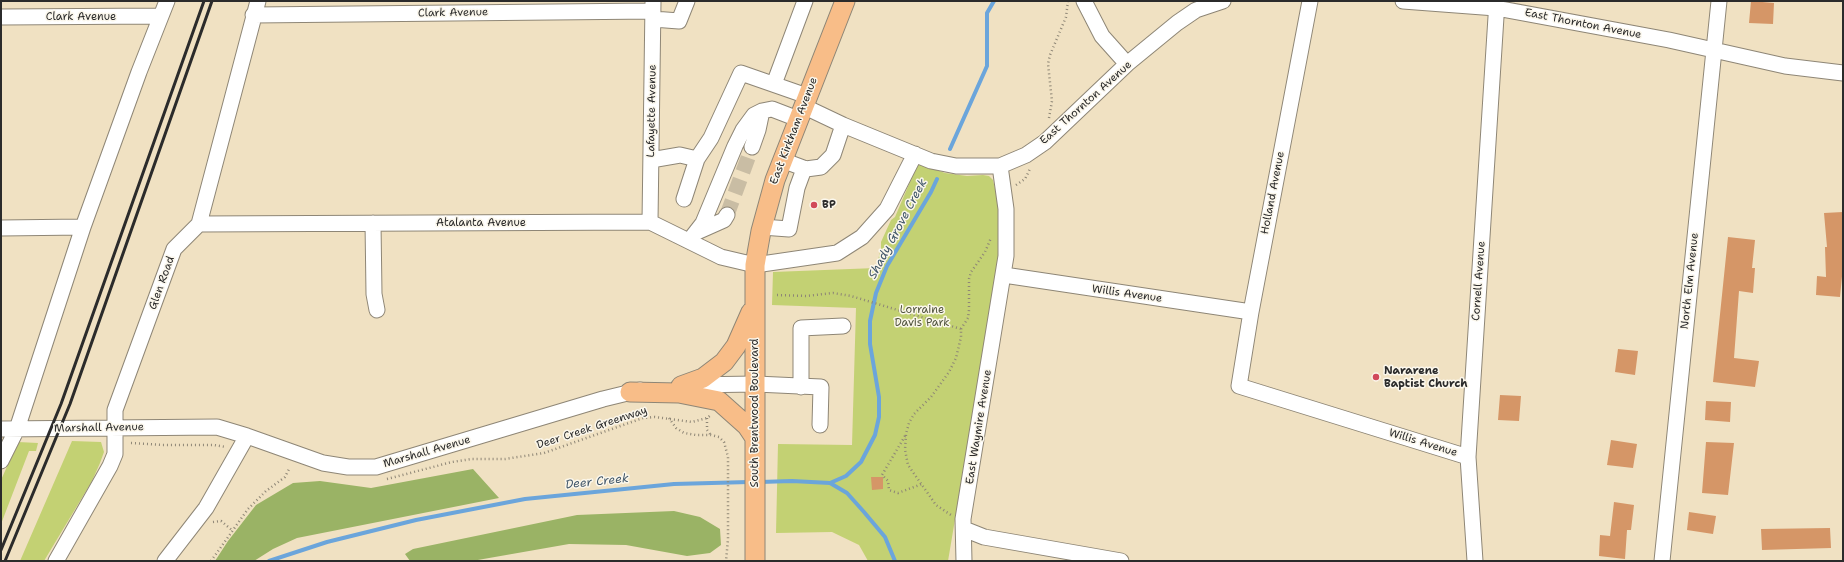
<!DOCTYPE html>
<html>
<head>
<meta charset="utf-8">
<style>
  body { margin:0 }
  #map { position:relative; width:1844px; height:562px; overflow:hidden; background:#f0e1c2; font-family:"Shantell Sans",sans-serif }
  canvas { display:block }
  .frame { position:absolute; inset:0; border:2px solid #2b2b2b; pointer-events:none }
</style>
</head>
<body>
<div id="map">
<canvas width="1844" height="562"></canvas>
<div class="frame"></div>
</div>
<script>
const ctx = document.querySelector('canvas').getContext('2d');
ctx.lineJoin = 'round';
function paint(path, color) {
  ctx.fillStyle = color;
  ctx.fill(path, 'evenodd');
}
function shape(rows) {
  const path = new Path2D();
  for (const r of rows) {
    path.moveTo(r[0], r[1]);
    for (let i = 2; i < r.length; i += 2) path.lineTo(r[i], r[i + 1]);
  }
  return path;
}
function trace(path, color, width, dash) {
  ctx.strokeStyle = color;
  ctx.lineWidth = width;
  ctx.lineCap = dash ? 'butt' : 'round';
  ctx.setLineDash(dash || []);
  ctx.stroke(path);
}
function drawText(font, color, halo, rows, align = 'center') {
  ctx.font = font + ' "Shantell Sans",sans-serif';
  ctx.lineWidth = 3;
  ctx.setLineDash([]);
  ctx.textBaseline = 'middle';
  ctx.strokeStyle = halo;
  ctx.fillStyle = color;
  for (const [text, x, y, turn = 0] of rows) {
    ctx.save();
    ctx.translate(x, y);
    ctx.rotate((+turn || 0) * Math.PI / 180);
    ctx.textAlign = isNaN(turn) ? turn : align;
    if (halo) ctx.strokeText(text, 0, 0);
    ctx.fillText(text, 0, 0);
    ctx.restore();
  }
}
paint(shape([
  [918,163,945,173,967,176,983,175,989,176,993,180,998,202,1000,229,998,264,948,561,868,561,859,545,832,532,776,533,778,444,852,445,856,308,772,305,773,272,876,268,881,248,881,242,891,220,895,217],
  [72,441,101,442,104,452,100,463,92,481,44,561,20,561],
  [18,442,38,443,36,451,29,451,1,524,1,480]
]), '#c3d173');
paint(shape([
  [473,469,499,498,297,538,273,549,254,561,215,561,228,541,256,505,293,483,320,481,371,488],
  [674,511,700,517,720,529,721,545,710,553,687,556,626,545,569,544,472,561,410,561,405,554,413,549,577,515]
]), '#9ab365');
trace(shape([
  [950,149,987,66,987,13,994,1],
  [760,482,792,481,830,483,847,493,864,512,885,537,895,561],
  [830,483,846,476,861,462,875,435,879,417,879,397,870,344,870,321,876,293,887,266,931,192,937,179],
  [269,561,327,542,416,520,525,499,674,484,749,482]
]), '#6ba5db', 4);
paint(shape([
  [1751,1,1774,3,1773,24,1749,23],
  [1843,212,1843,266,1840,297,1816,295,1817,276,1826,277,1825,247,1827,247,1824,213],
  [1728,237,1755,240,1752,268,1755,268,1753,293,1739,291,1734,358,1759,361,1755,387,1713,382],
  [1618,349,1638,351,1635,375,1615,372],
  [1500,395,1521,396,1519,421,1498,420],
  [1706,401,1731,402,1730,422,1705,420],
  [1611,440,1637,444,1633,468,1607,465],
  [1706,442,1734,443,1728,495,1702,493],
  [871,477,883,477,883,489,872,490],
  [1614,502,1634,505,1631,530,1627,530,1625,559,1599,556,1600,535,1610,536],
  [1689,512,1716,516,1713,534,1687,530],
  [1830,528,1831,548,1762,550,1761,529]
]), '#d59667');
trace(shape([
  [727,215,752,147]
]), '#c9bda4', 15, [15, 8]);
const minor = shape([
  [1084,1,1102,36,1127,64],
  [1310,1,1251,312,1239,386,1468,457],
  [1403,1,1496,8,1669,40,1785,66,1843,73],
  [253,15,653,11],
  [1,17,161,16],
  [653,19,679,21,687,1],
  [774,84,805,1],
  [803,106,843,125,931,161,956,166,1000,166,1026,155,1045,142,1127,64,1177,23,1196,10,1223,1],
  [752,147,758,130,762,111],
  [651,160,680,155,697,159,711,138,741,73,807,96],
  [782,160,806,169,821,167,833,155,843,125],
  [684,199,697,159],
  [650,222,653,2],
  [373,223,374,294,377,310],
  [199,224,650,222,721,257,755,265,837,253,862,237,887,209,915,154],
  [762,227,789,229,797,188,804,169],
  [1,228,83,227],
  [697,232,724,220,727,215],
  [689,241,703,223,735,146,743,130,754,115,762,111,772,109,798,119],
  [1004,275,1251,312],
  [690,385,756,384,821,387,820,425],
  [801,387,801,328,843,326],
  [1,429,217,427,247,436,323,463,348,467,376,467,603,399,640,390],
  [1,461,17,429,83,227,139,72,167,1],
  [964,529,984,537,1121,561],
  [56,561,110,466,115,454,115,410,174,249,199,224,258,1],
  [165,561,206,508,247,436],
  [964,561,963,519,1006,256,1006,209,1000,166],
  [1475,561,1468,457,1497,1],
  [1662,561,1719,1]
]);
const major = shape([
  [681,386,703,378,724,362,736,346,751,312],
  [630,392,679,393,719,401,747,426,755,438],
  [755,561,755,265,761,231,775,180,845,1]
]);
trace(minor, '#8e8676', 17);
trace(major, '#8e8676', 21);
trace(shape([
  [1049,118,1052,101,1048,64,1050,55,1066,17,1068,1],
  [1016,185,1025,179,1030,169],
  [777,295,806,296,833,293,851,296,961,329,961,337,956,358,949,372,931,397,914,414,909,423,906,434,905,450,908,465,936,505,951,515],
  [961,329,968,318,969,310,969,279,971,272,985,252,991,238],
  [669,418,676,428,684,433,696,435,711,435,719,437,724,442,728,457,728,539,726,561],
  [707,418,707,430,710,434],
  [905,436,882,475,888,481,889,490,898,493,922,484],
  [131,443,162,445,214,445,226,447],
  [387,479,452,462,472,459,505,459,544,453,643,418,655,417,692,422,707,418,711,415],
  [213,522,221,521,233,531],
  [211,561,248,509,266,491,285,477,290,467]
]), '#8e8676', 2.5, [1, 3]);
trace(minor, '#fff', 15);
trace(major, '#f8bd88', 19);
trace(shape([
  [1,550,61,404,204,1],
  [5,561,70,404,212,1]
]), '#2b2b2b', 3);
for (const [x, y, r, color] of [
  [814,205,4,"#d1495b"],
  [1376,377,4,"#d1495b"]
]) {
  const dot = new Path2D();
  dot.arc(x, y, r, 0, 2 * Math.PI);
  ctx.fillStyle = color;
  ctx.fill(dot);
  trace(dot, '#fbf7ec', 1.5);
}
drawText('11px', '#2b2b2b', '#fbf7ec', [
  ["Clark Avenue",453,13,-1],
  ["Clark Avenue",81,17],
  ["East Thornton Avenue",1583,24,11],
  ["East Thornton Avenue",1086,103,-42],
  ["Lafayette Avenue",652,111,-89],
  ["East Kirkham Avenue",794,131,-69],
  ["Holland Avenue",1273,193,-79],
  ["Atalanta Avenue",481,223],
  ["Cornell Avenue",1479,281,-86],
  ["North Elm Avenue",1690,281,-84],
  ["Glen Road",162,283,-70],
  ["Willis Avenue",1127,294,8],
  ["South Brentwood Boulevard",755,413,-90],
  ["East Waymire Avenue",979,427,-81],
  ["Marshall Avenue",99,428,-1],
  ["Deer Creek Greenway",592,428,-18],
  ["Willis Avenue",1423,443,17],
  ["Marshall Avenue",427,452,-16]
]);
drawText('bold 11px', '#2b2b2b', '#fbf7ec', [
  ["BP",822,205],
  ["Nararene",1384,371],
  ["Baptist Church",1384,384]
], 'left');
drawText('11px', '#51543d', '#fbf7ec', [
  ["Lorraine",922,310],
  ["Davis Park",922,323]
]);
drawText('italic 12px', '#415669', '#fbf7ec', [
  ["Shady Grove Creek",898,229,-62],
  ["Deer Creek",597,482,-6]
]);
</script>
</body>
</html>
